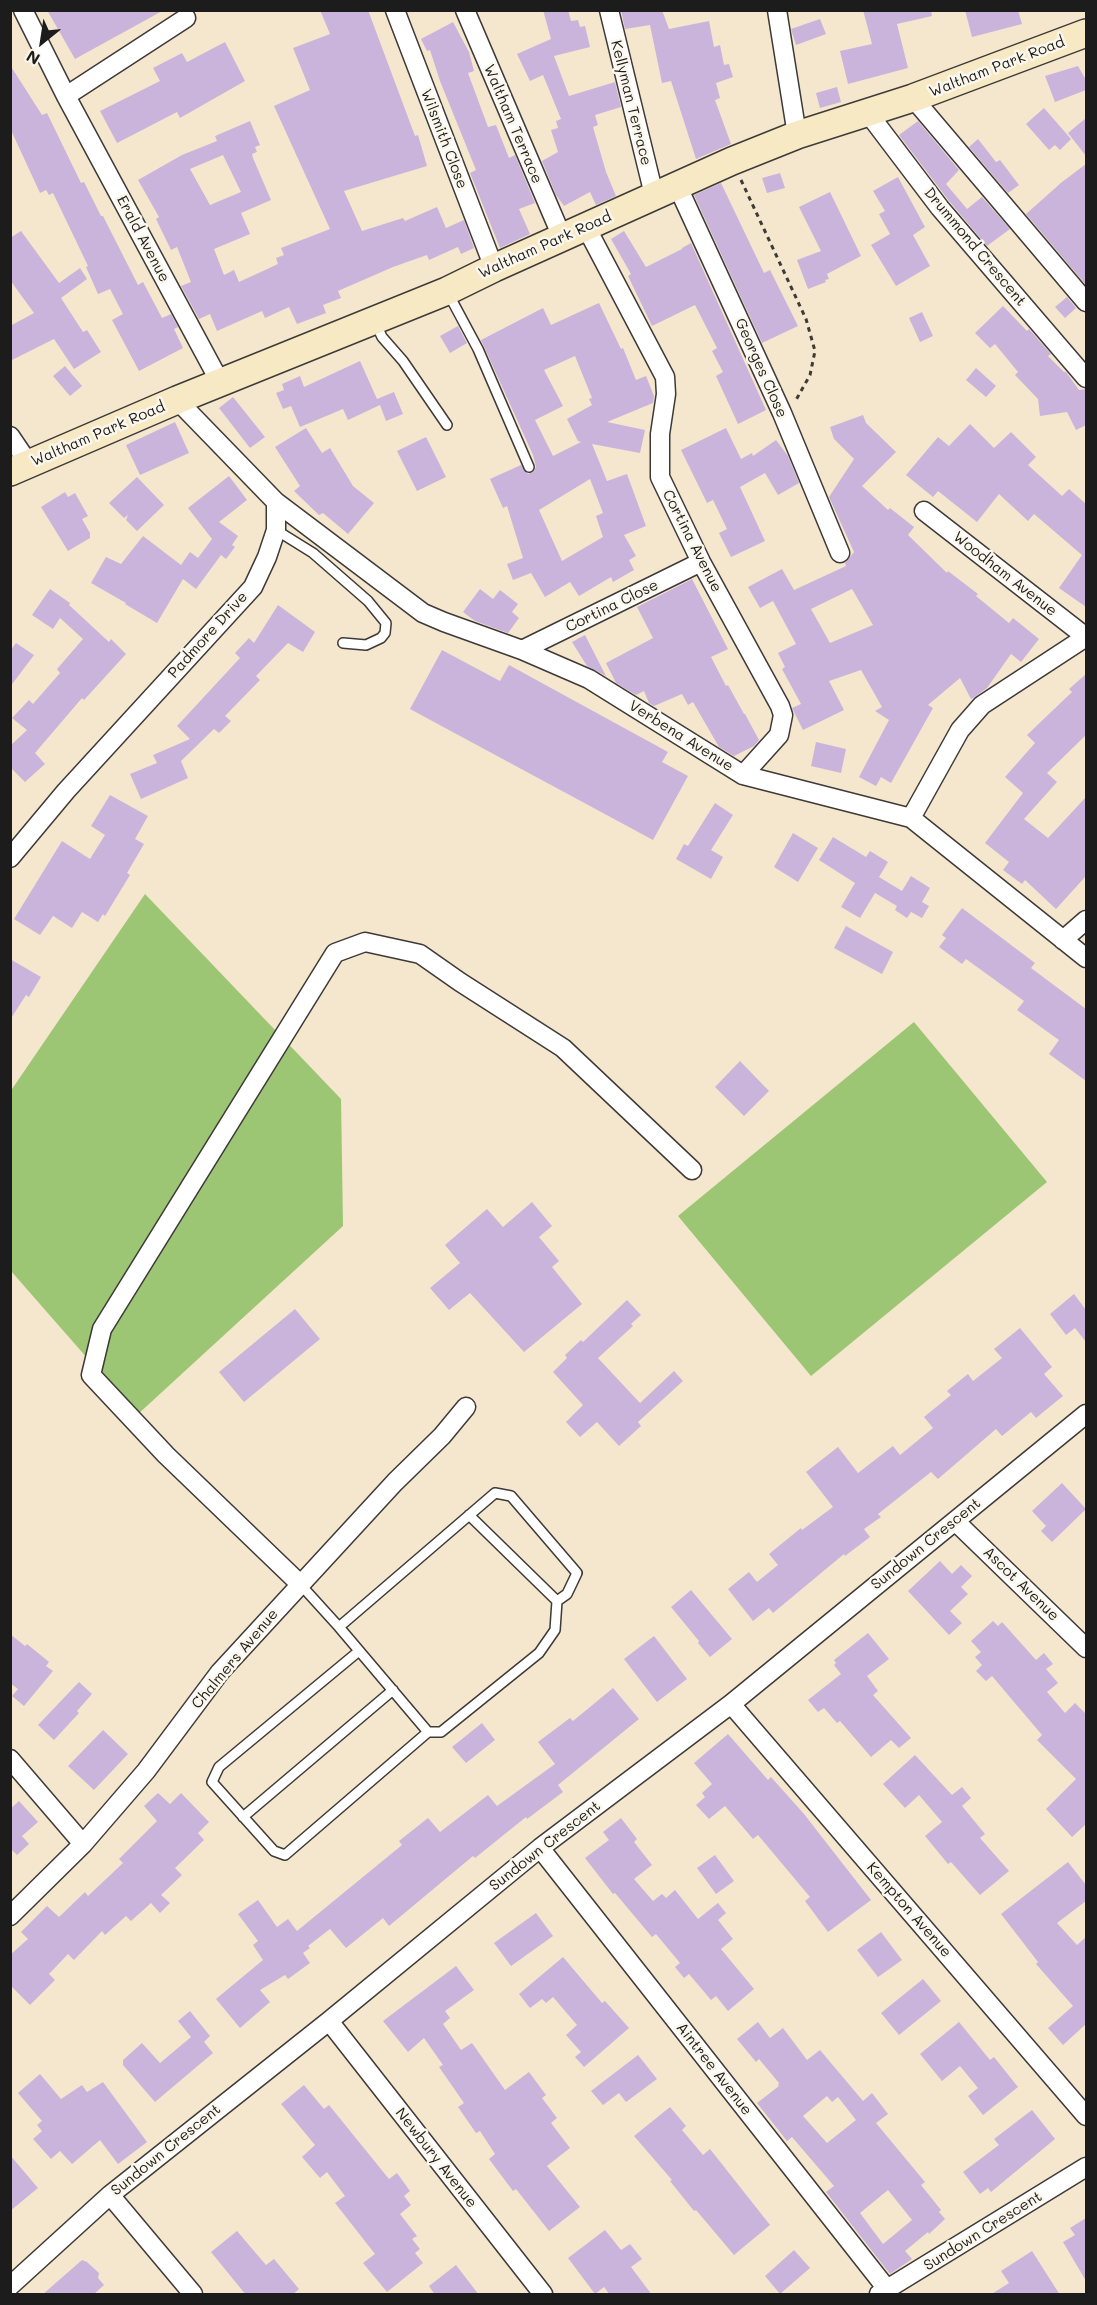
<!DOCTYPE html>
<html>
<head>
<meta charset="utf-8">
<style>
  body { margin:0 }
  #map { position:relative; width:1097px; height:2305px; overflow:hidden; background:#f5e6ce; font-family:Mali,sans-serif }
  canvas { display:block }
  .frame { position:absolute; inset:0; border:12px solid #1c1c1c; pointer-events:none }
  .north { position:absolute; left:12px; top:12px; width:60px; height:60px; -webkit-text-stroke:4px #fbf7ec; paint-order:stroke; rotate:210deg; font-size:16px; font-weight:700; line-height:24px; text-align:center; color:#1c1c1c }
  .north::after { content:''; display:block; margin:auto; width:21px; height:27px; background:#1c1c1c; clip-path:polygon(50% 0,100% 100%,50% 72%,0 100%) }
</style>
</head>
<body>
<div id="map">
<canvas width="1097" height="2305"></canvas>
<div class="frame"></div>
<div class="north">N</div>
</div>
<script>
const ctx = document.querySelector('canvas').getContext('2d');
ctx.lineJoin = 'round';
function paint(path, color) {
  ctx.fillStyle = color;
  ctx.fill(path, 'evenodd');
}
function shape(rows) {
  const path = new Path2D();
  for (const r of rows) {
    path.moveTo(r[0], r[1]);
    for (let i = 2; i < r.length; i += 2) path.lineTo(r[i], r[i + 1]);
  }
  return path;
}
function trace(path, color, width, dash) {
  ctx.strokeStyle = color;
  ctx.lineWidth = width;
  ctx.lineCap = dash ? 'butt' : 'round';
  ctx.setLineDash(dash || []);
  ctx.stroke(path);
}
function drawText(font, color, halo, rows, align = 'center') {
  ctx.font = font + ' Mali,sans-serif';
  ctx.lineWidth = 5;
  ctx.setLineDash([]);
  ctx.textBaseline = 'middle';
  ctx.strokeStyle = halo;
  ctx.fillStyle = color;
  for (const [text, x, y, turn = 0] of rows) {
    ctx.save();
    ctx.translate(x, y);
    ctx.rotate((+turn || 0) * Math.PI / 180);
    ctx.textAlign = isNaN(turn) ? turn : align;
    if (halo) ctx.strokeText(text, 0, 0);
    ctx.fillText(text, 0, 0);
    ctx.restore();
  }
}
paint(shape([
  [145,894,341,1099,343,1226,137,1415,11,1271,10,1092],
  [914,1022,1047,1182,811,1376,678,1216]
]), '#9cc673');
paint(shape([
  [47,10,164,10,75,59],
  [320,10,368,10,415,136,418,135,427,166,344,191,362,231,403,218,405,221,437,207,446,228,464,220,474,248,461,254,458,247,429,260,427,255,393,267,338,291,341,298,323,305,326,313,297,324,289,307,265,318,262,311,217,331,210,314,199,319,181,286,191,282,177,247,171,250,156,219,159,217,138,180,182,155,217,141,215,136,250,121,260,145,255,147,257,152,252,154,253,158,271,200,241,213,250,234,214,249,224,275,234,270,239,282,278,264,276,258,284,255,281,248,330,229,274,106,310,90,293,48,330,34],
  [223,155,241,192,210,205,190,169],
  [543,10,568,10,571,21,578,20,580,27,585,26,590,47,554,56,569,96,615,82,621,107,595,115,598,125,593,127,606,172,616,196,596,205,590,192,564,206,556,195,542,161,558,152,551,130,558,128,556,121,561,119,543,75,530,81,517,54,551,39],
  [621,10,662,10,669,29,709,21,714,47,720,45,724,65,729,64,733,77,716,83,720,98,715,100,731,144,696,159,671,81,662,83,650,25,625,29],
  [863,10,931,10,932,16,897,24,908,68,848,84,840,51,872,44],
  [965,10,1018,10,1022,24,972,37],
  [820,19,826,34,796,45,791,29],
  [453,22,469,52,474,71,468,73,488,127,496,125,509,158,515,155,535,203,519,209,530,234,500,248,470,173,476,170,440,81,430,50,427,51,421,39],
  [225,42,245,81,180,118,177,112,117,143,100,111,160,81,153,68,182,53,187,62],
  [10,65,42,115,47,113,81,183,84,182,101,216,103,216,138,285,143,282,162,318,171,314,178,327,174,329,183,348,139,371,112,320,123,314,110,289,98,294,86,267,88,266,53,193,49,195,46,190,40,193,10,128],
  [1078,66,1086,80,1086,90,1055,102,1045,76],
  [837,87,841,102,820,108,816,93],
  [1044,108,1071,139,1060,150,1055,145,1049,150,1026,124],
  [1086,118,1086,156,1068,133],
  [918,121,959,170,946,184,967,209,982,197,1010,229,987,246,949,201,899,135],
  [978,139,996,162,1000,160,1019,185,1008,193,969,147],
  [1086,164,1086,285,1026,214,1062,182],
  [780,173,785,188,767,193,762,178],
  [898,177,925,227,913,235,930,266,896,286,871,245,890,234,879,214,885,211,873,191],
  [721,183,764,273,770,270,798,326,762,343,694,195],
  [830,192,861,256,827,274,829,279,825,280,826,282,808,289,797,260,821,251,799,207],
  [21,231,59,283,80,268,87,279,61,298,83,332,87,330,101,352,74,369,54,339,10,361,10,326,34,313,10,280,10,238],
  [624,231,646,267,682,249,682,248,691,243,766,410,738,424,716,376,723,372,712,351,717,348,695,305,652,326,628,276,631,274,611,239],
  [1067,297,1076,308,1065,318,1055,307],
  [599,303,621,349,623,348,636,380,646,376,654,396,653,403,607,422,645,430,640,453,592,444,607,481,627,474,646,526,624,535,636,556,629,560,634,570,613,582,611,577,579,596,570,582,545,597,531,573,513,580,507,564,523,558,507,506,503,508,490,479,521,465,528,474,534,471,536,467,533,455,481,340,543,308,551,325],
  [575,356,592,398,589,399,592,405,567,419,578,441,581,442,553,456,535,420,563,406,544,370],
  [590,479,603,513,596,516,603,537,562,561,539,510],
  [1003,306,1027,331,1029,329,1051,354,1048,356,1064,372,1066,372,1079,390,1086,389,1086,425,1076,430,1067,412,1040,416,1038,399,1015,375,1018,372,995,344,990,348,975,333],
  [922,312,933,336,920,342,909,318],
  [458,326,467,343,450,353,440,336],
  [360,361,377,399,394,392,403,414,386,421,380,405,348,420,343,409,300,427,291,406,283,409,276,393,284,390,282,384,300,376,304,387],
  [65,366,82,386,70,396,53,376],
  [976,368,996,386,986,397,966,380],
  [233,397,265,437,250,448,219,408],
  [863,415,866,423,896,452,862,486,888,510,890,508,914,527,908,535,947,573,948,571,978,594,976,596,1009,623,1013,618,1039,639,1021,662,1011,654,987,688,973,698,971,699,960,678,928,705,933,708,891,783,881,777,876,786,859,777,889,720,875,711,882,707,861,670,829,681,844,710,803,730,792,708,801,704,782,669,785,667,778,653,796,644,773,601,760,608,748,587,782,569,794,590,846,566,845,563,854,552,829,497,854,459,834,439,830,427],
  [852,589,873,625,830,643,811,609],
  [175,422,189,453,140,475,126,445],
  [970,424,994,448,1011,432,1036,457,1028,465,1062,496,1069,489,1086,504,1086,607,1059,588,1082,555,1034,514,1028,521,999,494,977,522,938,491,933,497,906,475,938,437,949,446],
  [306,428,322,453,330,448,353,486,374,503,348,534,323,513,319,515,294,491,300,486,275,447],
  [726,428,741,459,752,453,753,456,776,440,788,456,799,483,778,495,765,473,740,487,765,541,731,557,719,533,727,529,713,500,707,503,681,450],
  [426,437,446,477,417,491,397,451],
  [229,476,247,500,219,522,238,536,232,545,235,547,226,559,221,555,196,589,183,579,157,623,125,604,126,603,91,583,106,557,121,564,143,536,181,565,190,552,198,558,212,539,188,508],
  [137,477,164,505,137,531,126,520,128,515,124,518,109,503],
  [65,492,68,497,75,493,88,516,82,519,90,533,90,538,68,551,41,507],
  [692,579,728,649,711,657,726,686,728,685,744,714,745,714,759,740,754,746,734,756,719,747,693,702,688,705,682,694,654,706,649,703,644,691,636,695,616,683,606,663,653,638,637,607],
  [50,589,70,603,69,605,109,642,111,639,126,654,84,700,82,698,35,753,45,764,25,782,10,767,10,746,27,730,12,718,29,700,33,704,60,673,57,669,83,639,60,618,53,629,32,615],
  [480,589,493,599,500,590,518,604,512,612,519,618,508,633,475,621,463,612],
  [278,605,315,632,303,652,288,643,256,676,260,680,225,716,231,721,219,733,214,729,181,761,188,778,141,799,130,774,157,763,153,755,190,739,177,726,240,658,235,653,249,638,254,643],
  [585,635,606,676,587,666,572,642],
  [16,643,34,655,10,687,10,651],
  [442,650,500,681,509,665,668,752,662,762,688,776,653,840,410,709],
  [1086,674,1086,735,1047,773,1057,782,1024,819,1048,838,1086,797,1086,876,1056,909,1025,880,1022,884,1003,870,1009,862,985,843,1023,793,1005,777,1035,743,1027,735,1072,692,1069,689],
  [816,742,846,749,841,773,811,766],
  [110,795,148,816,135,839,144,844,127,873,130,875,105,916,103,914,98,922,82,912,72,928,53,916,40,935,14,919,62,841,90,859,105,835,91,826],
  [715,803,733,815,711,850,723,857,711,879,676,859,684,844,688,846],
  [793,833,818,848,798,882,774,867],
  [833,837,866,857,870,851,888,862,879,877,902,891,911,876,930,888,922,902,929,906,922,918,911,912,907,918,895,910,897,906,875,893,860,918,841,907,855,883,819,860],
  [962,908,1035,963,1031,968,1086,1009,1086,1081,1049,1054,1059,1040,1017,1010,1024,1001,966,959,962,964,939,947,946,938,942,935],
  [846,926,893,952,882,974,834,948],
  [10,959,41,977,29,997,26,995,10,1020],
  [740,1061,769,1091,744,1116,715,1087],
  [532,1202,552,1226,539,1237,559,1261,552,1267,582,1304,524,1352,470,1293,449,1310,430,1288,460,1263,445,1245,487,1209,503,1227],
  [1074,1294,1086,1310,1086,1342,1075,1328,1066,1335,1050,1314],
  [627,1300,641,1315,631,1324,633,1326,598,1358,640,1403,674,1371,683,1381,638,1422,641,1426,619,1446,597,1422,580,1437,566,1422,583,1405,553,1372,567,1358,565,1355,581,1340,583,1342],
  [295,1309,320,1339,244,1402,219,1372],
  [1020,1328,1052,1367,1044,1374,1063,1396,1036,1418,1031,1412,1002,1436,996,1429,938,1479,931,1472,878,1514,881,1517,864,1529,870,1537,845,1556,844,1554,773,1613,769,1608,753,1621,728,1589,749,1572,757,1582,778,1565,769,1554,801,1528,802,1530,833,1507,806,1472,838,1447,858,1473,893,1446,900,1455,933,1428,924,1417,951,1395,947,1391,968,1374,973,1381,1002,1358,994,1349],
  [1062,1483,1086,1509,1052,1542,1041,1531,1046,1526,1032,1511],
  [940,1561,952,1574,961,1565,972,1576,961,1587,968,1594,950,1611,962,1623,949,1635,908,1591],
  [691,1590,732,1639,710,1657,698,1643,699,1641,671,1607],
  [993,1621,998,1626,1002,1622,1036,1660,1044,1653,1053,1664,1046,1669,1058,1683,1047,1692,1065,1713,1075,1703,1086,1714,1086,1824,1072,1837,1046,1809,1076,1779,1037,1740,1042,1735,992,1676,986,1681,976,1671,982,1665,975,1657,981,1652,971,1641],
  [868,1633,889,1659,867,1676,878,1691,873,1695,911,1738,899,1748,891,1740,871,1757,840,1721,837,1723,824,1708,818,1712,808,1700,841,1674,834,1665,836,1663,834,1660],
  [10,1634,25,1646,27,1644,49,1662,46,1666,53,1671,24,1706,12,1696,18,1689,10,1683],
  [654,1636,687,1679,657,1702,624,1659],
  [79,1682,92,1694,77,1711,79,1713,54,1740,38,1725],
  [613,1688,639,1719,558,1785,563,1792,527,1819,526,1817,475,1858,473,1856,389,1926,383,1918,346,1948,330,1929,308,1946,310,1948,303,1953,310,1963,288,1979,285,1975,260,1990,270,2002,240,2028,216,1999,263,1960,253,1945,258,1941,238,1914,258,1900,277,1927,288,1919,297,1931,402,1845,399,1841,428,1818,440,1832,488,1795,497,1806,555,1764,538,1742,570,1718,573,1721],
  [482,1723,495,1740,466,1763,452,1747],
  [103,1730,128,1754,94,1790,68,1766],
  [728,1734,768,1780,771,1777,804,1814,871,1900,828,1932,805,1901,810,1897,758,1835,753,1839,725,1806,709,1819,696,1805,705,1797,702,1793,712,1784,694,1763],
  [915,1755,952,1795,962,1787,971,1798,962,1806,985,1834,980,1838,1009,1871,980,1895,951,1862,948,1864,925,1836,942,1822,919,1795,905,1808,883,1784],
  [158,1793,170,1804,181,1793,209,1822,198,1833,204,1840,175,1868,182,1875,161,1895,170,1903,160,1913,151,1903,131,1921,126,1916,105,1935,102,1931,74,1960,68,1954,49,1974,55,1980,30,2005,10,1985,10,1955,28,1939,21,1932,47,1906,59,1917,85,1892,88,1896,123,1863,119,1859,157,1821,144,1806],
  [19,1801,38,1822,22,1836,29,1844,17,1855,10,1848,10,1809],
  [621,1818,637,1839,634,1842,652,1865,634,1879,653,1901,662,1894,666,1898,675,1890,698,1919,718,1903,726,1913,718,1920,733,1939,721,1949,754,1989,728,2011,716,1996,711,2000,689,1974,684,1978,675,1967,680,1963,656,1934,652,1937,615,1893,613,1894,585,1858,609,1840,603,1832],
  [715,1855,734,1881,716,1894,697,1868],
  [1068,1862,1086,1885,1086,1901,1057,1923,1077,1945,1086,1937,1086,2024,1063,2045,1048,2028,1073,2006,1036,1964,1038,1962,1001,1914],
  [536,1913,553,1936,511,1966,494,1943],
  [881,1932,902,1960,878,1977,857,1950],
  [563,1957,602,2003,605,2001,629,2028,584,2067,575,2057,581,2052,566,2035,577,2025,553,1997,546,2003,542,1999,530,2008,519,1994],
  [456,1966,474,1990,445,2011,450,2018,443,2024,461,2050,472,2043,505,2090,529,2072,546,2095,542,2098,557,2118,551,2123,570,2148,547,2166,580,2207,549,2231,516,2189,513,2191,489,2159,495,2154,480,2131,476,2133,458,2107,464,2103,439,2067,443,2065,424,2038,408,2052,383,2021],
  [923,1979,941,2001,899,2035,881,2013],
  [190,2011,210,2036,204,2042,213,2053,155,2102,123,2065,123,2060,142,2043,160,2063,191,2037,178,2021],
  [758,2022,770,2038,783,2028,807,2060,820,2050,863,2101,872,2093,888,2114,876,2123,925,2182,921,2185,941,2210,939,2212,945,2219,929,2234,928,2232,905,2251,912,2259,890,2274,826,2192,834,2186,792,2137,787,2141,757,2103,779,2086,778,2085,779,2083,759,2059,756,2062,737,2039],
  [827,2096,832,2102,838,2097,856,2120,827,2143,803,2116],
  [888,2190,912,2220,883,2244,860,2213],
  [959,2022,990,2060,994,2057,1018,2087,983,2115,968,2096,978,2088,960,2066,942,2081,920,2054],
  [638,2055,657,2079,626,2102,619,2093,603,2105,591,2091],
  [40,2074,61,2099,82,2085,87,2092,103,2082,147,2142,118,2164,100,2140,72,2164,60,2151,51,2159,33,2139,42,2131,37,2125,42,2121,18,2093],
  [304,2085,324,2109,329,2105,389,2179,397,2173,410,2191,404,2196,411,2205,400,2214,417,2236,412,2239,420,2249,415,2253,423,2263,387,2292,363,2263,375,2254,335,2203,345,2196,327,2172,320,2178,302,2157,315,2145,281,2104],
  [670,2107,686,2126,682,2130,703,2155,710,2149,770,2225,734,2255,696,2210,694,2211,670,2181,672,2180,634,2136],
  [1032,2110,1055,2139,991,2192,988,2188,980,2194,963,2172,999,2145,994,2139],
  [10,2155,38,2188,10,2211],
  [1086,2218,1086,2281,1063,2242,1075,2235,1070,2228],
  [605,2230,621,2250,630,2244,642,2259,631,2267,652,2295,610,2295,604,2287,595,2294,568,2258],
  [237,2231,266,2265,274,2259,299,2289,292,2295,246,2295,211,2252],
  [794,2250,810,2268,780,2294,765,2276],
  [1032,2251,1060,2295,990,2295,1009,2283,1001,2271],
  [82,2260,87,2262,99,2273,98,2278,104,2285,93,2295,42,2295],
  [456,2265,479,2295,435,2295,429,2286]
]), '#cbb4db');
const lane = shape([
  [448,293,478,349,529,467],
  [375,322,382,337,403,361,447,425],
  [276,530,313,553,368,601,386,623,385,633,381,638,366,645,343,643],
  [300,1584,339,1627,495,1493,511,1496,577,1573,567,1594,557,1601],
  [339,1627,428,1732,441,1732,539,1653,555,1630,557,1601,469,1515],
  [359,1651,219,1767,212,1782,274,1851,285,1855,428,1732],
  [243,1817,393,1690]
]);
const street = shape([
  [23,10,66,96,220,382],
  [395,10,494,268],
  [465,10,562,237],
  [609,10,654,195],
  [777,10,797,135],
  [66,96,186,18],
  [913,98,1086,302],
  [868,113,940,208,1086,378],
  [677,185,782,413,840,553],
  [586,227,665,377,666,394,660,434,660,477,701,562,780,706,783,715,779,735,743,775],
  [10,436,29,464],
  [276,502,423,613,444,622,522,650,589,679,743,775,911,818,1086,958],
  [924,511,1086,637],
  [522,650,701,562],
  [911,818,960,730,982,705,1086,637],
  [10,858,66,791,253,587,267,557,276,530,276,502,177,400],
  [1063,940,1086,920],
  [955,1521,1086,1648],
  [300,1584,166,1455,91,1375,102,1329,335,953,365,942,420,954,460,982,563,1048,692,1170],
  [731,1704,1086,2116],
  [10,1759,83,1844],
  [540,1848,887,2289],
  [10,1916,83,1844,146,1771,220,1672,395,1482,442,1436,466,1407],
  [329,2021,543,2294],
  [110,2195,193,2294],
  [10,2286,110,2195,329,2021,540,1848,731,1704,1086,1414],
  [879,2294,1086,2167]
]);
const secondary = shape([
  [10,472,177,400,447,291,494,268,732,161,797,135,913,98,1086,33]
]);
trace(lane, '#3d3a37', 12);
trace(street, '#3d3a37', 21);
trace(secondary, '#3d3a37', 30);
trace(shape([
  [741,180,806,319,815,351,810,375,796,400]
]), '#3d3a37', 3, [4.5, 4.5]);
trace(lane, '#fff', 9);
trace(street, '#fff', 18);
trace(secondary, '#f6e9c3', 27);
drawText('15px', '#1c1c1c', '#fbf7ec', [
  ["Waltham Park Road",997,67,-21],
  ["Kellyman Terrace",631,103,76],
  ["Waltham Terrace",513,124,67],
  ["Wilsmith Close",444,139,69],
  ["Erald Avenue",143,239,62],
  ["Waltham Park Road",545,245,-24],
  ["Drummond Crescent",975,247,50],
  ["Georges Close",761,368,66],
  ["Waltham Park Road",98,434,-23],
  ["Cortina Avenue",692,541,63],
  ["Woodham Avenue",1005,574,38],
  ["Cortina Close",612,606,-26],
  ["Padmore Drive",208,635,-48],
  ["Verbena Avenue",681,736,32],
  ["Sundown Crescent",926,1544,-39],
  ["Ascot Avenue",1021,1584,44],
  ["Chalmers Avenue",235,1659,-50],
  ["Sundown Crescent",545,1846,-38],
  ["Kempton Avenue",909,1910,49],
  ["Aintree Avenue",714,2069,52],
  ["Sundown Crescent",166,2150,-39],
  ["Newbury Avenue",436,2158,52],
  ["Sundown Crescent",983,2231,-32]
]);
</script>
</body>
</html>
